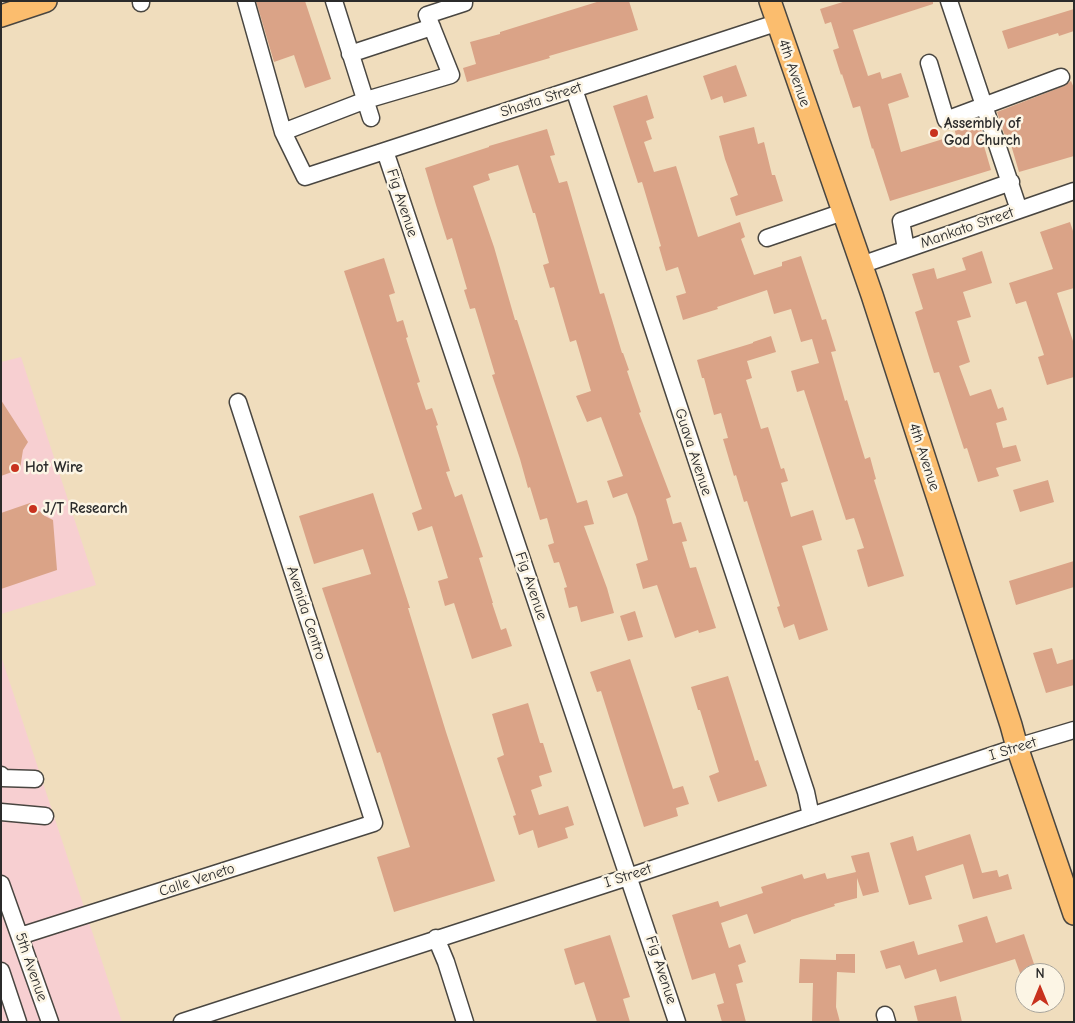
<!DOCTYPE html>
<html>
<head>
<meta charset="utf-8">
<style>
  body { margin:0 }
  #map { position:relative; width:1075px; height:1023px; overflow:hidden; background:#f0ddbd; font-family:"Comic Neue",sans-serif }
  canvas { display:block }
  .frame { position:absolute; inset:0; border:2px solid #2b2b2b; pointer-events:none }
  .north { position:absolute; left:1015px; top:963px; width:50px; height:50px; box-sizing:border-box; background:#fcf5e5; border:1px solid #a8a49b; border-radius:50%; rotate:0deg; font-size:14px; font-weight:700; line-height:20px; text-align:center; color:#2b2b2b }
  .north::after { content:''; display:block; margin:auto; width:18px; height:22px; background:#c8321e; clip-path:polygon(50% 0,100% 100%,50% 72%,0 100%) }
</style>
</head>
<body>
<div id="map">
<canvas width="1075" height="1023"></canvas>
<div class="frame"></div>
<div class="north">N</div>
</div>
<script>
const ctx = document.querySelector('canvas').getContext('2d');
ctx.lineJoin = 'round';
function paint(path, color) {
  ctx.fillStyle = color;
  ctx.fill(path, 'evenodd');
}
function shape(rows) {
  const path = new Path2D();
  for (const r of rows) {
    path.moveTo(r[0], r[1]);
    for (let i = 2; i < r.length; i += 2) path.lineTo(r[i], r[i + 1]);
  }
  return path;
}
function trace(path, color, width, dash) {
  ctx.strokeStyle = color;
  ctx.lineWidth = width;
  ctx.lineCap = dash ? 'butt' : 'round';
  ctx.setLineDash(dash || []);
  ctx.stroke(path);
}
function drawText(font, color, halo, rows, align = 'center') {
  ctx.font = font + ' "Comic Neue",sans-serif';
  ctx.lineWidth = 5;
  ctx.setLineDash([]);
  ctx.textBaseline = 'middle';
  ctx.strokeStyle = halo;
  ctx.fillStyle = color;
  for (const [text, x, y, turn = 0] of rows) {
    ctx.save();
    ctx.translate(x, y);
    ctx.rotate((+turn || 0) * Math.PI / 180);
    ctx.textAlign = isNaN(turn) ? turn : align;
    if (halo) ctx.strokeText(text, 0, 0);
    ctx.fillText(text, 0, 0);
    ctx.restore();
  }
}
paint(shape([
  [21,357,96,585,1,614,1,362],
  [1,656,122,1022,1,1022]
]), '#f7cfd1');
paint(shape([
  [256,1,305,1,331,79,305,88,294,55,274,62],
  [600,1,629,1,638,30,549,56,550,58,467,82,463,68,476,64,470,42,500,34,500,32],
  [846,1,933,1,933,4,853,30,868,76,880,72,882,79,901,73,909,97,888,104,901,152,956,135,954,128,978,120,987,145,984,146,991,170,890,201,873,148,872,149,860,106,853,108,842,74,841,75,833,50,839,48,831,22,825,24,820,9],
  [1074,9,1074,31,1059,36,1058,33,1008,49,1002,31],
  [736,65,747,96,724,103,722,96,711,100,703,76],
  [1071,81,1074,88,1074,156,1019,172,1009,138,1006,139,997,112,1064,86],
  [647,95,654,118,646,121,652,139,644,142,654,172,676,166,698,237,740,222,745,237,741,239,754,275,782,266,782,262,801,256,822,320,826,319,836,351,831,352,845,401,847,400,865,459,870,457,876,479,874,480,904,576,868,587,857,550,864,548,854,518,846,520,804,390,797,392,791,371,819,363,812,339,801,342,791,309,774,314,767,290,717,307,718,309,683,320,676,296,686,293,678,267,666,271,659,247,661,246,642,182,638,183,613,106],
  [754,127,758,144,764,142,772,175,775,175,783,201,736,216,730,198,738,195,725,159,719,136],
  [547,129,555,155,550,156,559,183,567,181,600,294,604,293,622,353,623,353,629,370,627,371,641,412,639,413,671,497,666,499,673,524,681,522,687,541,682,542,690,568,696,567,716,628,699,633,698,630,675,638,657,585,643,589,636,564,648,560,636,517,627,493,613,498,607,481,623,476,601,417,587,422,576,396,591,391,576,340,570,342,554,287,550,288,543,265,549,263,535,213,533,213,518,165,488,174,490,180,473,186,494,247,515,320,517,320,577,503,587,500,594,524,584,526,607,588,614,613,581,622,577,606,569,608,564,588,567,587,559,562,554,563,548,545,554,543,547,518,540,520,530,487,528,488,520,459,492,375,495,374,475,308,470,309,464,290,467,289,452,238,447,240,436,205,425,168,489,147,489,146],
  [1070,222,1074,234,1074,288,1057,293,1074,344,1074,377,1047,385,1038,357,1044,355,1026,301,1016,304,1009,283,1053,269,1040,232],
  [982,251,992,283,963,292,971,317,957,321,970,362,959,366,970,396,991,389,998,409,1003,407,1007,420,996,423,1003,448,1016,445,1021,461,996,468,999,476,978,482,967,448,964,449,939,372,934,373,928,354,915,312,923,309,912,274,934,268,937,279,966,270,962,258],
  [384,258,395,293,389,295,397,322,403,320,408,337,406,338,420,382,417,383,426,410,432,408,438,425,436,426,450,471,446,472,455,497,462,494,483,557,479,558,493,603,492,603,501,630,506,628,512,646,472,659,454,603,445,606,438,581,448,578,432,526,418,531,412,513,422,509,344,271],
  [771,336,776,352,747,361,752,378,746,380,761,429,768,427,781,469,784,468,788,481,781,483,791,517,813,510,822,540,802,546,828,630,799,640,794,624,784,628,777,607,780,606,747,501,744,502,736,475,734,476,723,439,728,438,721,413,714,415,704,378,702,378,697,360,753,343,753,342],
  [1,400,28,442,23,450,20,469,1,476],
  [1048,480,1054,502,1020,512,1013,490],
  [373,493,410,608,408,608,446,732,495,881,394,912,377,857,410,847,380,752,377,753,322,588,371,574,363,549,314,564,299,516],
  [30,503,45,516,53,520,57,570,1,589,1,513],
  [1074,561,1074,587,1016,605,1009,581],
  [635,611,643,637,628,641,620,616],
  [1052,648,1057,664,1074,659,1074,685,1046,693,1033,653],
  [630,659,673,789,683,786,689,804,676,808,678,816,644,827,601,691,597,692,590,672],
  [728,676,755,761,758,760,767,786,718,802,709,776,719,772,700,710,698,710,691,687],
  [528,703,540,743,543,743,552,772,539,776,542,786,531,790,539,815,568,806,574,825,565,828,568,838,538,848,533,830,519,835,513,816,516,815,497,758,504,755,492,714],
  [970,834,982,873,997,870,999,877,1008,874,1012,889,973,899,963,864,925,876,932,899,909,905,890,843,913,836,917,851],
  [869,852,879,892,863,896,857,878,857,898,834,904,835,906,791,920,791,921,754,934,747,914,721,923,729,948,740,944,746,962,738,965,743,982,736,984,746,1022,722,1022,717,1005,724,1003,715,973,692,980,672,915,718,901,720,907,763,893,761,887,802,874,804,879,825,873,827,879,856,872,851,856],
  [987,916,996,943,1024,934,1037,973,1020,973,1015,959,940,982,936,969,905,979,900,965,886,969,880,951,914,941,918,955,963,942,958,925],
  [610,935,630,997,623,999,630,1022,597,1022,584,982,575,985,564,949],
  [836,954,855,954,855,973,837,972,836,1007,840,1022,812,1022,813,983,799,983,800,959,836,960],
  [956,996,962,1022,918,1022,914,1006]
]), '#daa387');
const minor = shape([
  [141,1,141,3],
  [246,1,283,132,305,177,776,23],
  [334,1,371,118],
  [949,1,1019,210],
  [350,54,432,27],
  [929,63,946,120,1061,77],
  [574,89,806,792,811,816],
  [283,132,366,100,451,75,427,15,464,3,464,1],
  [385,151,677,1022],
  [767,238,843,212],
  [906,249,901,221,1011,182],
  [861,265,1074,191],
  [1,775,2,778,35,779],
  [1,812,45,816],
  [1,884,50,1022],
  [20,936,374,823,238,402],
  [436,938,446,962,465,1022],
  [1,971,18,1022],
  [885,1015,887,1022],
  [182,1022,628,877,1017,747,1074,730]
]);
const major = shape([
  [770,1,872,295,1011,725,1017,747,1074,914],
  [1,16,46,1]
]);
trace(minor, '#494641', 19);
trace(major, '#494641', 24);
trace(minor, '#fff', 16);
trace(major, '#fbbd6e', 21);
for (const [x, y, r, color] of [
  [934,133,5,"#c8321e"],
  [15,468,5,"#c8321e"],
  [33,509,5,"#c8321e"]
]) {
  const dot = new Path2D();
  dot.arc(x, y, r, 0, 2 * Math.PI);
  ctx.fillStyle = color;
  ctx.fill(dot);
  trace(dot, '#fcf5e5', 2);
}
drawText('15px', '#2b2b2b', '#fcf5e5', [
  ["4th Avenue",794,73,71],
  ["Shasta Street",541,100,-18],
  ["Fig Avenue",402,203,72],
  ["Mankato Street",967,228,-19],
  ["Guava Avenue",693,452,72],
  ["4th Avenue",924,457,72],
  ["Fig Avenue",531,586,71],
  ["Avenida Centro",306,613,72],
  ["I Street",1013,749,-17],
  ["I Street",628,876,-18],
  ["Calle Veneto",197,880,-18],
  ["5th Avenue",31,967,71],
  ["Fig Avenue",661,970,72]
]);
drawText('bold 15px', '#2b2b2b', '#fcf5e5', [
  ["Assembly of",944,124],
  ["God Church",944,141],
  ["Hot Wire",25,468],
  ["J/T Research",43,509]
], 'left');
</script>
</body>
</html>
